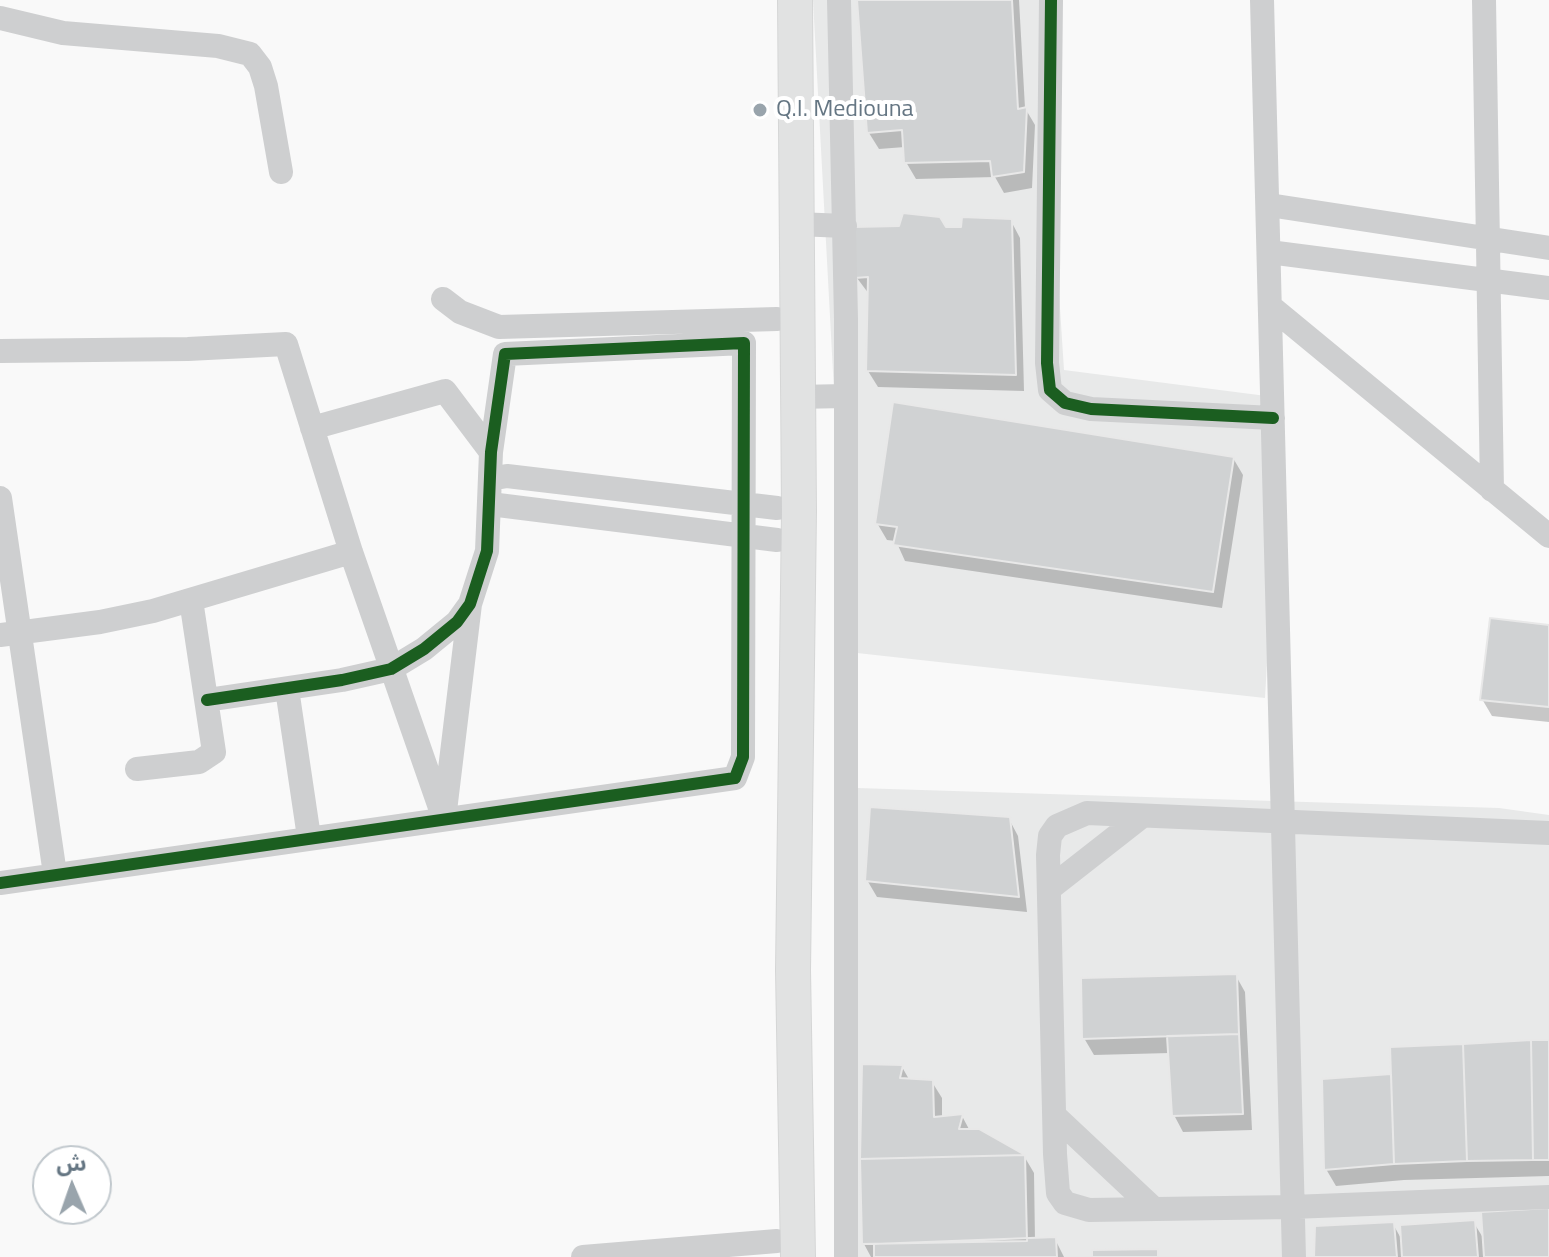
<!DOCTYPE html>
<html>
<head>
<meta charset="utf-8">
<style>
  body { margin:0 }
  #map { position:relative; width:1549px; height:1257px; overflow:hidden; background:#f9f9f9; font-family:"Titillium Web","Noto Sans Arabic",sans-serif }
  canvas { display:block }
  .north { position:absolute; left:32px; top:1145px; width:80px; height:80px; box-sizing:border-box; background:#fff; border:2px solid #c1c8cd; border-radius:50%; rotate:358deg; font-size:22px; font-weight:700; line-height:32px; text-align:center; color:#657683 }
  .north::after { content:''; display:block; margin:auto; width:28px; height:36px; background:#99a4ac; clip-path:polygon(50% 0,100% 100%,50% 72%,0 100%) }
</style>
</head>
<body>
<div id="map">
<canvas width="1549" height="1257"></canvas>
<div class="north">ش</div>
</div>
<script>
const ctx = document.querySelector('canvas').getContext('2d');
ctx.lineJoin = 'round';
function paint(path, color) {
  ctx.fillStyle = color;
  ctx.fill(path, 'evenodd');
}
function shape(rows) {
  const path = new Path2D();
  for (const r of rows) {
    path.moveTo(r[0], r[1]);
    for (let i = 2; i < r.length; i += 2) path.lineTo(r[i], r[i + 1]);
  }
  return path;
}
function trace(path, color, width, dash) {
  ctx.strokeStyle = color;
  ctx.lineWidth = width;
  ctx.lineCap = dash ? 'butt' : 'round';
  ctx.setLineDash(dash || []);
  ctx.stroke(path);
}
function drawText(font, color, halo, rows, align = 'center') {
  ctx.font = font + ' "Titillium Web",sans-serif';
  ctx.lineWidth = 8;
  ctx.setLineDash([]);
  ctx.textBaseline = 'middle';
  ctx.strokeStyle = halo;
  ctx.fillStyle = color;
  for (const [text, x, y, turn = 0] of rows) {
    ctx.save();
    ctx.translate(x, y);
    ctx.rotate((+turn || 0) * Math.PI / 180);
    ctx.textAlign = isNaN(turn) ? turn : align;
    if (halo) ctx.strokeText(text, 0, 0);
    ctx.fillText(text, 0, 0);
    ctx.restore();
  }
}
paint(shape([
  [813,0,1040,0,1064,370,1282,398,1265,698,848,652],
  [857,788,1499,808,1549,815,1549,1257,855,1257]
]), '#e8e9e9');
paint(shape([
  [859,0,1019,0,1025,108,1035,125,1032,188,1004,193,995,177,916,179,906,162,905,147,879,149,869,133],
  [1011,221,1020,238,1024,391,878,387,868,371,869,294,857,278,945,230],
  [1233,458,1243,475,1222,608,905,561,896,541,887,540,877,523],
  [1549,627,1549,722,1492,716,1482,699],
  [1009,819,1018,836,1027,912,877,897,867,880],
  [1236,976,1245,992,1252,1130,1183,1132,1174,1115,1170,1053,1094,1055,1084,1038],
  [1549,1041,1549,1176,1404,1180,1336,1186,1326,1169,1393,1076],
  [902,1067,910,1081,932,1082,942,1098,942,1118,962,1116,970,1131,1024,1156,1034,1173,1035,1241,1055,1239,1064,1257,871,1257,864,1244],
  [1549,1210,1549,1257,1316,1257,1393,1224,1403,1242,1474,1223,1485,1241]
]), '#0003');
const building = shape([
  [857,0,1012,0,1018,109,1027,107,1024,172,992,177,990,161,904,163,902,130,867,133,857,0],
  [903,213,940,217,946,227,961,227,962,217,1012,219,1016,375,866,371,868,277,855,278,853,227,899,226,903,213],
  [893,402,1234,457,1213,592,893,545,897,527,875,524,893,402],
  [1490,618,1549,625,1549,707,1480,700,1490,618],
  [870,807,1010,817,1019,897,865,881,870,807],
  [1237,974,1239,1034,1082,1039,1081,978,1237,974],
  [1239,1034,1243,1114,1172,1116,1167,1036,1239,1034],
  [1531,1040,1549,1040,1549,1160,1533,1160,1531,1040],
  [1531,1040,1533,1160,1467,1161,1463,1044,1531,1040],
  [1463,1044,1467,1161,1394,1164,1390,1047,1463,1044],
  [862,1064,903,1065,900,1078,933,1080,934,1117,963,1114,959,1129,979,1129,1025,1155,860,1159,862,1064],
  [1391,1074,1394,1164,1324,1170,1322,1079,1391,1074],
  [1025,1155,1027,1241,862,1244,860,1159,1025,1155],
  [1549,1208,1549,1257,1484,1257,1481,1212,1549,1208],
  [1475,1220,1478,1257,1402,1257,1400,1225,1475,1220],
  [1394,1222,1397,1257,1314,1257,1315,1226,1394,1222],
  [1056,1237,1057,1257,874,1257,874,1244,1056,1237],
  [1158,1249,1158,1257,1092,1257,1092,1250,1158,1249]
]);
paint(building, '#d0d2d3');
trace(building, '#e8e8e8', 2);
const highway = shape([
  [795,0,799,511,793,970,798,1257]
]);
trace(highway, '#d5d6d6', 36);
trace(shape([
  [839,0,846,319,846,1257],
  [1051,0,1047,363,1050,390,1065,403,1091,409,1273,418],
  [1262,0,1294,1257],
  [1484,0,1492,490],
  [0,18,63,33,218,46,250,54,260,67,266,86,281,172],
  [1269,205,1549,248],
  [797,224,845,226],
  [1269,252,1549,288],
  [443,299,460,312,499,327,777,319],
  [1270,306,1549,536],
  [0,351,188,349,286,344,351,552,444,819,470,604],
  [796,397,846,396],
  [312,428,445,391,491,452],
  [490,479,507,476,777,508],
  [0,498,55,874],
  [490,504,777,540],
  [0,635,100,622,153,611,351,552],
  [287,689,309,837],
  [137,769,199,762,214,752,191,600],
  [1549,833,1087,813,1057,826,1050,836,1048,855,1055,1154,1058,1193,1065,1203,1089,1210,1292,1207,1549,1197],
  [0,883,735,778,743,757,744,343,505,354,491,452,487,551,470,604,457,622,424,649,391,669,342,680,207,700],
  [1049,889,1141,817],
  [1056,1117,1153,1208],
  [583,1257,777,1241]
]), '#cecfd0', 24);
trace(highway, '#e1e2e2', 34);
trace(shape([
  [1051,0,1047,363,1050,390,1065,403,1091,409,1273,418],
  [0,883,735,778,743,757,744,343,505,354,491,452,487,551,470,604,457,622,424,649,391,669,342,680,207,700]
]), '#1b5e20', 12);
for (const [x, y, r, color] of [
  [760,110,8,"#99a4ac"]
]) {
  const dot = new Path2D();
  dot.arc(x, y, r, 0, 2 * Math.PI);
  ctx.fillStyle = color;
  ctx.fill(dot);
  trace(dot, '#fff', 3);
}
drawText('24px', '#657683', '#fff', [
  ["Q.I. Mediouna",776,110]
], 'left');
</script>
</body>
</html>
